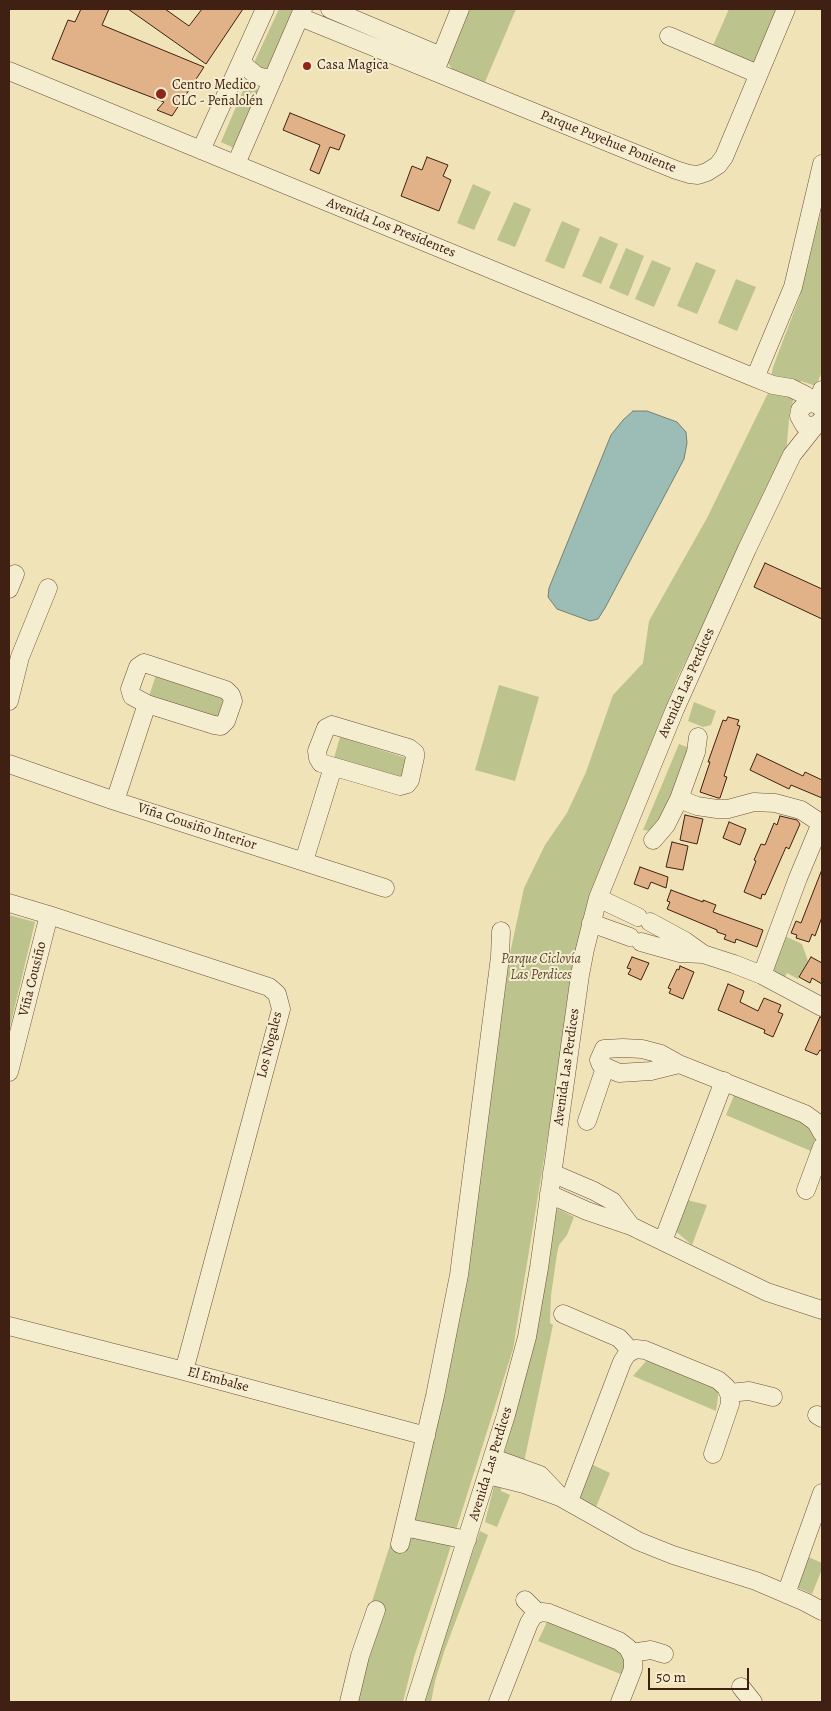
<!DOCTYPE html>
<html>
<head>
<meta charset="utf-8">
<style>
  body { margin:0 }
  #map { position:relative; width:831px; height:1711px; overflow:hidden; background:#f0e3b7; font-family:Alegreya,serif }
  canvas { display:block }
  .frame { position:absolute; inset:0; border:10px solid #402012; pointer-events:none }
  .scale { position:absolute; left:648px; top:1668px; width:101px; height:22px; box-sizing:border-box; border:2px solid #402012; border-top:0; padding-left:6px; font-size:15px; line-height:18px; white-space:nowrap; color:#402012; -webkit-text-stroke:4px #f5edd0; paint-order:stroke }
</style>
</head>
<body>
<div id="map">
<canvas width="831" height="1711"></canvas>
<div class="frame"></div>
<div class="scale">50 m</div>
</div>
<script>
const ctx = document.querySelector('canvas').getContext('2d');
ctx.lineJoin = 'round';
function paint(path, color) {
  ctx.fillStyle = color;
  ctx.fill(path, 'evenodd');
}
function shape(rows) {
  const path = new Path2D();
  for (const r of rows) {
    path.moveTo(r[0], r[1]);
    for (let i = 2; i < r.length; i += 2) path.lineTo(r[i], r[i + 1]);
  }
  return path;
}
function trace(path, color, width, dash) {
  ctx.strokeStyle = color;
  ctx.lineWidth = width;
  ctx.lineCap = dash ? 'butt' : 'round';
  ctx.setLineDash(dash || []);
  ctx.stroke(path);
}
function drawText(font, color, halo, rows, align = 'center') {
  ctx.font = font + ' Alegreya,serif';
  ctx.lineWidth = 4;
  ctx.setLineDash([]);
  ctx.textBaseline = 'middle';
  ctx.strokeStyle = halo;
  ctx.fillStyle = color;
  for (const [text, x, y, turn = 0] of rows) {
    ctx.save();
    ctx.translate(x, y);
    ctx.rotate((+turn || 0) * Math.PI / 180);
    ctx.textAlign = isNaN(turn) ? turn : align;
    if (halo) ctx.strokeText(text, 0, 0);
    ctx.fillText(text, 0, 0);
    ctx.restore();
  }
}
paint(shape([
  [279,9,299,9,266,76,253,65],
  [468,9,516,9,485,82,452,69,448,63,448,59],
  [729,9,777,9,756,59,751,64,711,50],
  [247,81,258,90,264,89,238,150,221,142],
  [473,184,491,192,474,230,457,223],
  [514,202,531,209,515,247,497,240],
  [822,207,822,372,816,386,801,381,790,409,786,453,677,679,601,867,588,906,575,969,513,1349,443,1571,414,1657,403,1702,343,1702,360,1639,437,1398,466,1276,509,958,524,888,545,845,567,813,586,772,613,695,643,663,649,621,707,518,768,393,773,367,800,296],
  [562,221,580,229,564,269,545,261],
  [600,236,618,244,601,284,582,276],
  [626,248,644,256,628,296,609,288],
  [652,260,671,268,654,307,635,299],
  [696,262,716,270,697,314,677,306],
  [736,279,756,287,737,331,718,323],
  [156,675,224,697,218,718,149,696],
  [499,685,539,697,515,781,475,770],
  [694,702,716,711,711,725,703,727,688,721],
  [340,737,409,759,403,780,334,758],
  [679,744,687,747,693,752,664,818,651,831,643,830],
  [9,915,35,922,9,1031],
  [785,936,802,944,808,961,798,979,787,973,784,979,770,971],
  [735,1093,806,1122,817,1137,813,1152,726,1115],
  [687,1200,707,1205,692,1245,673,1229],
  [558,1209,574,1217,567,1235,559,1245,557,1254,551,1295,550,1323,553,1325,524,1462,517,1457,504,1454,534,1342,554,1213],
  [647,1360,719,1389,716,1411,633,1376],
  [591,1464,610,1473,596,1507,576,1498],
  [494,1486,501,1488,501,1491,510,1495,497,1527,485,1522],
  [480,1531,488,1535,444,1652,435,1681,431,1702,424,1702,429,1678],
  [806,1556,822,1563,822,1569,812,1594,794,1586],
  [548,1620,620,1649,628,1659,623,1675,538,1641]
]), '#bdc38c');
const water = shape([
  [633,411,647,411,677,422,686,432,687,443,684,459,605,608,598,619,590,621,557,609,548,597,549,588,611,435,623,420,633,411]
]);
paint(water, '#9cbdb5');
trace(water, '#777e74', 1);
const building = shape([
  [81,9,109,9,102,25,204,67,172,116,157,110,164,102,52,59,68,20,75,22,81,9],
  [128,9,165,9,189,26,202,9,243,9,206,64,128,9],
  [290,113,345,135,339,150,330,147,319,174,310,170,320,145,283,130,290,113],
  [427,157,448,165,443,176,451,180,439,211,401,196,412,166,422,170,427,157],
  [765,563,822,589,822,619,754,587,765,563],
  [728,717,739,720,737,725,740,726,724,776,727,777,720,798,718,798,700,792,710,762,708,762,723,720,726,721,728,717],
  [757,754,803,776,805,772,822,780,822,798,791,785,789,789,750,770,757,754],
  [685,815,703,819,697,844,680,840,685,815],
  [780,816,797,820,800,824,789,849,786,847,765,895,762,894,761,899,744,892,756,861,754,860,761,844,765,845,774,823,777,825,780,816],
  [729,822,746,829,740,845,723,838,729,822],
  [672,842,688,846,683,870,666,867,672,842],
  [640,867,668,877,666,888,651,882,648,889,634,884,640,867],
  [821,872,822,873,822,917,815,936,812,934,809,942,796,938,797,935,791,933,796,921,801,923,821,872],
  [671,890,703,902,703,900,716,905,713,912,763,930,757,947,736,939,735,943,724,939,726,935,717,932,717,930,667,909,670,902,667,901,671,890],
  [632,957,649,963,641,980,628,974,631,969,627,968,632,957],
  [811,957,822,963,822,984,812,978,810,983,799,977,811,957],
  [680,966,694,972,683,999,669,993,671,989,668,988,677,969,679,970,680,966],
  [728,984,744,991,740,1002,758,1011,764,998,781,1005,778,1012,783,1014,773,1037,764,1033,765,1030,718,1010,728,984],
  [820,1017,822,1018,822,1051,820,1050,817,1055,805,1050,820,1017]
]);
paint(building, '#e1b187');
trace(building, '#402012', 1);
const minor = shape([
  [330,9,441,56],
  [300,17,676,170,689,174,698,175,707,172,718,165,724,157,786,9],
  [669,36,758,74],
  [242,60,246,67,257,76,265,78,274,77],
  [437,66,460,9],
  [9,71,755,378,773,385,791,388,805,395,817,404,822,390],
  [201,150,265,9],
  [236,164,303,9],
  [755,378,793,287,822,164],
  [815,426,804,425,799,416,800,410,807,403,817,404,821,408],
  [9,589,15,574],
  [144,663,226,690,231,695,233,701,226,721,221,726,214,725,147,704,132,696,130,689,138,667,144,663],
  [9,701,20,657,48,588],
  [332,725,409,748,415,753,415,757,410,780,407,784,400,786,321,763,318,758,317,751,326,728,332,725],
  [9,764,115,801,385,888],
  [679,799,697,806,717,809,728,809,754,802,775,803,801,810,822,824],
  [115,801,147,704],
  [653,840,666,825,679,799,696,752,698,737],
  [304,861,333,767],
  [598,898,638,917],
  [9,903,49,915,269,987,277,994,281,1009,184,1371],
  [650,922,685,941,703,954],
  [591,923,630,937],
  [641,942,680,953,703,954,734,964,762,975,822,1007],
  [762,975,798,878,821,823],
  [679,1064,661,1054,642,1049,623,1048,604,1049,599,1060,601,1065,619,1073,651,1071,679,1064,805,1114,816,1122,822,1133],
  [9,1072,49,915],
  [587,1121,605,1068],
  [552,1173,594,1191,612,1201,631,1226],
  [806,1190,822,1147],
  [549,1194,587,1211,631,1226,767,1292,822,1310],
  [663,1241,724,1081],
  [563,1314,619,1338,631,1351],
  [9,1326,184,1371,426,1436],
  [729,1393,749,1391,773,1397],
  [817,1415,822,1418],
  [493,1458,540,1475,558,1494],
  [488,1475,524,1484,560,1497,638,1541,673,1555,756,1581,805,1602,822,1611],
  [569,1501,622,1362,627,1354,636,1349,645,1350,718,1380,726,1387,730,1396,730,1404,713,1454],
  [404,1527,467,1540],
  [400,1544,435,1396,459,1275,500,957,501,931],
  [786,1594,822,1493],
  [525,1600,538,1613],
  [631,1653,651,1650,664,1654],
  [741,1687,753,1702],
  [349,1702,360,1656,376,1610],
  [415,1702,506,1415,527,1337,539,1268,580,975,585,949,598,898,675,709,747,549,792,455,815,426,822,420],
  [498,1702,529,1623,534,1615,542,1612,549,1613,619,1641,628,1648,633,1658,633,1669,620,1702]
]);
trace(minor, '#6c513b', 19);
trace(minor, '#f5edd0', 18);
for (const [x, y, r, color] of [
  [307,66,5,"#8f2418"],
  [161,94,6,"#8f2418"]
]) {
  const dot = new Path2D();
  dot.arc(x, y, r, 0, 2 * Math.PI);
  ctx.fillStyle = color;
  ctx.fill(dot);
  trace(dot, '#f5edd0', 2);
}
drawText('14px', '#402012', '#f5edd0', [
  ["Casa Magica",317,66],
  ["Centro Medico",172,86],
  ["CLC - Peñalolén",172,102]
], 'left');
drawText('14px', '#402012', '#f5edd0', [
  ["Parque Puyehue Poniente",608,142,22],
  ["Avenida Los Presidentes",391,228,22],
  ["Avenida Las Perdices",687,683,-66],
  ["Viña Cousiño Interior",197,827,18],
  ["Viña Cousiño",33,979,-76],
  ["Los Nogales",270,1045,-76],
  ["Avenida Las Perdices",567,1067,-82],
  ["El Embalse",218,1380,15],
  ["Avenida Las Perdices",491,1464,-73]
]);
drawText('italic 14px', '#5f4930', '#f5edd0', [
  ["Parque Ciclovía",541,960],
  ["Las Perdices",541,976]
]);
</script>
</body>
</html>
